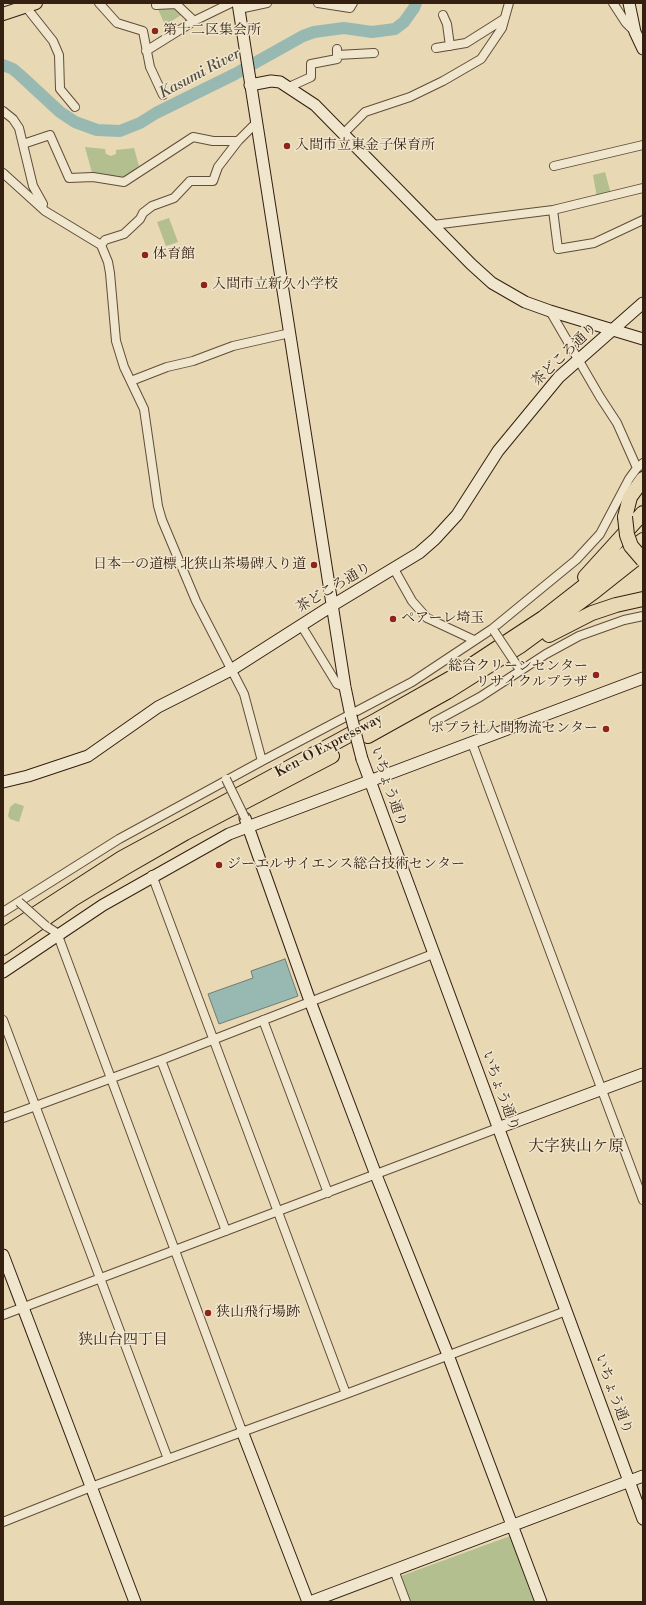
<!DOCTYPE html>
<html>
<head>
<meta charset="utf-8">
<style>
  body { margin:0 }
  #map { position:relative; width:646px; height:1605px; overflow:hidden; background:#e8d8b4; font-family:"Libre Bodoni",serif }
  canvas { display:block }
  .frame { position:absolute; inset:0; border:4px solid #341f10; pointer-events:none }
</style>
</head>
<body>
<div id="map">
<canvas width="646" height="1605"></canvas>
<div class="frame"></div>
</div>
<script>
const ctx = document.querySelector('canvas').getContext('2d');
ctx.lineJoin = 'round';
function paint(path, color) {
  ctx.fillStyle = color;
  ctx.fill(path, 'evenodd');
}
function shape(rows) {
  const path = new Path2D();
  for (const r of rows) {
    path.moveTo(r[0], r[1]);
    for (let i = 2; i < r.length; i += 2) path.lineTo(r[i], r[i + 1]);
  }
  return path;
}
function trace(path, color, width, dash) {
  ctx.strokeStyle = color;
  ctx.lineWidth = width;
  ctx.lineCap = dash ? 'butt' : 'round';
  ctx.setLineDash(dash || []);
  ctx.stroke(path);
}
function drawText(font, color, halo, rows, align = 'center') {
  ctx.font = font + ' "Libre Bodoni","Noto Serif JP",serif';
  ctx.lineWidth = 3;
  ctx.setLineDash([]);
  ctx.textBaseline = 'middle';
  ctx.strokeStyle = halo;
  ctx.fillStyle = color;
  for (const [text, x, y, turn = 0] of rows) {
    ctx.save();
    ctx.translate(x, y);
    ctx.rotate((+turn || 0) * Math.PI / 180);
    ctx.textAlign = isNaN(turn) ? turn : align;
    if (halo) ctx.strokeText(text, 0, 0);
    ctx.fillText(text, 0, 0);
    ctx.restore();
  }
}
paint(shape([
  [174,6,183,14,165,25,157,7],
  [85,147,105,149,106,154,111,156,116,154,116,150,134,148,139,166,123,179,92,173],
  [605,172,611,194,597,198,593,175],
  [169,218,178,242,166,246,157,222],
  [15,803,24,806,19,822,10,819,8,816,10,807],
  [510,1536,534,1602,411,1602,401,1576]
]), '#b3bf8f');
const water = shape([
  [285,959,298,996,219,1024,208,994,253,978,251,971,285,959]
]);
paint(water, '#98b9b2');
trace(water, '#707b71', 1);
trace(shape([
  [3,65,13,69,20,75,60,112,75,122,97,130,120,131,140,123,156,113,235,74,303,36,314,32,344,28,372,32,395,29,404,22,414,8,416,3]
]), '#98b9b2', 12);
const street = shape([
  [99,3,117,23,143,31,150,67,163,95],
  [318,3,350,8,353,3],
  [613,3,626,23,635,32],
  [156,5,176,4,194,21],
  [26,7,53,41,59,55,60,89,75,107],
  [239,9,267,3],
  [443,15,447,24,450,46],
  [436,48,466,43,504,19],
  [146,51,194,21,231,3],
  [337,55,374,53],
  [289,87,311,77,311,64,337,59,337,49],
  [3,111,13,119,19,128,33,186,43,204,42,207],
  [344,133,365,112,410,97,443,81,481,59,502,28,509,3],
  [23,144,50,135,69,178,93,177,124,182,193,137,213,141,238,141],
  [554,166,643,145],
  [3,173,45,211,101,245,108,262,110,273,116,341,124,367,144,409,158,506,162,520,196,601,244,694,262,761,119,839,3,912],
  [553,210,558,249,594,243,643,220],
  [433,225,553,210,643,188],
  [101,245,105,240,124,234,140,219,143,213,152,206,174,198,190,181,213,181,218,167,238,141,256,123],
  [550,311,600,397,617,423,637,468],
  [131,381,167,367,193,361,233,346,290,333],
  [394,569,412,601,427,618,474,640],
  [301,625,337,684,345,687],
  [434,722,480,697,546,654,579,636,624,620,643,616],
  [472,743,643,1200],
  [262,761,412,682,492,629,576,560,600,534,629,479,637,468,643,463],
  [152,875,346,1394],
  [46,926,57,933,242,1431],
  [3,1020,168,1459],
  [263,1020,328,1193],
  [161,1060,226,1231],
  [3,1118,161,1060,433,954],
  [3,1315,498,1128],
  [3,1522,91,1487,346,1394,566,1311],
  [394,1570,406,1602]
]);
const secondary = shape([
  [238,3,345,687,351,716],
  [629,3,635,32,643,49],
  [250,85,271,81,280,82,315,105,471,264,492,283,525,302,550,311,643,339],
  [362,759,643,1519],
  [3,782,28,776,88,756,158,707,231,670,333,605,419,553,435,539,457,515,498,451,559,377,643,303],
  [245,818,310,1001,376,1175,448,1355,541,1602],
  [3,972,103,905,229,834,643,678],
  [498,1128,643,1074],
  [3,1255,135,1602],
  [242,1431,308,1602],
  [310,1602,643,1476]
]);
const primary = shape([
  [3,14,36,3]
]);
const highway = shape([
  [625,517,630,497,643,479],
  [585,577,643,513],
  [549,635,592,613,616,605,643,599],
  [368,736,447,692,520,646,595,591,643,553],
  [3,935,122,858,375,721,458,674,543,618,643,540],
  [3,948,73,899,126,867,185,833,332,756]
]);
trace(street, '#614d39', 10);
trace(secondary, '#341f10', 13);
trace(primary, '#341f10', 14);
trace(highway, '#341f10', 16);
trace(street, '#f0e6ce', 8);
trace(secondary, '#f0e6ce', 11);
trace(primary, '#e8d8b4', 12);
trace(highway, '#e8d8b4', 14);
const streetBridge = shape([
  [494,631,518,667],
  [226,779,245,818],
  [19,902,46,926]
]);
const secondaryBridge = shape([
  [351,716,362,759]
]);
const highwayBridge = shape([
  [625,517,627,535,631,546,643,560]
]);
trace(streetBridge, '#614d39', 10, []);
trace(secondaryBridge, '#341f10', 13, []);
trace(highwayBridge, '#341f10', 16, []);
trace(streetBridge, '#f0e6ce', 8);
trace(secondaryBridge, '#f0e6ce', 11);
trace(highwayBridge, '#e8d8b4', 14);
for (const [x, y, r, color] of [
  [155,31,4,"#8f2418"],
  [287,146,4,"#8f2418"],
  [145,255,4,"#8f2418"],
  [204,285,4,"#8f2418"],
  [314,565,4,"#8f2418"],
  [393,619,4,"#8f2418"],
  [596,675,4,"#8f2418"],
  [606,729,4,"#8f2418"],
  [219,865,4,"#8f2418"],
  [208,1313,4,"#8f2418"]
]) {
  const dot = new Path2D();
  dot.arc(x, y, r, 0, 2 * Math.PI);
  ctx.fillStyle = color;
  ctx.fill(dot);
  trace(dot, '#f0e6ce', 1.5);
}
drawText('14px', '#341f10', '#f0e6ce', [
  ["第十二区集会所",163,31],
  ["入間市立東金子保育所",295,146],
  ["体育館",153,255],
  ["入間市立新久小学校",212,285],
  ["日本一の道標 北狭山茶場碑入り道",306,565,"right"],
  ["ペアーレ埼玉",401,619],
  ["総合クリーンセンター",588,667,"right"],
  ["リサイクルプラザ",588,683,"right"],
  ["ポプラ社入間物流センター",598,729,"right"],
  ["ジーエルサイエンス総合技術センター",227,865],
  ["狭山飛行場跡",216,1313]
], 'left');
drawText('14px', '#341f10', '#f0e6ce', [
  ["茶どころ通り",565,355,-44],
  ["茶どころ通り",334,588,-31],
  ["Ken-O Expressway",329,746,-28],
  ["いちょう通り",388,787,71],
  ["いちょう通り",500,1091,70],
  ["いちょう通り",613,1394,70]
]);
drawText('italic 15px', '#524d41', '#f0e6ce', [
  ["Kasumi River",200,74,-28]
]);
drawText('15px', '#341f10', '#f0e6ce', [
  ["狭山台四丁目",123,1340]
]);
drawText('16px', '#341f10', '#f0e6ce', [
  ["大字狭山ケ原",576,1147]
]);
</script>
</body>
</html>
